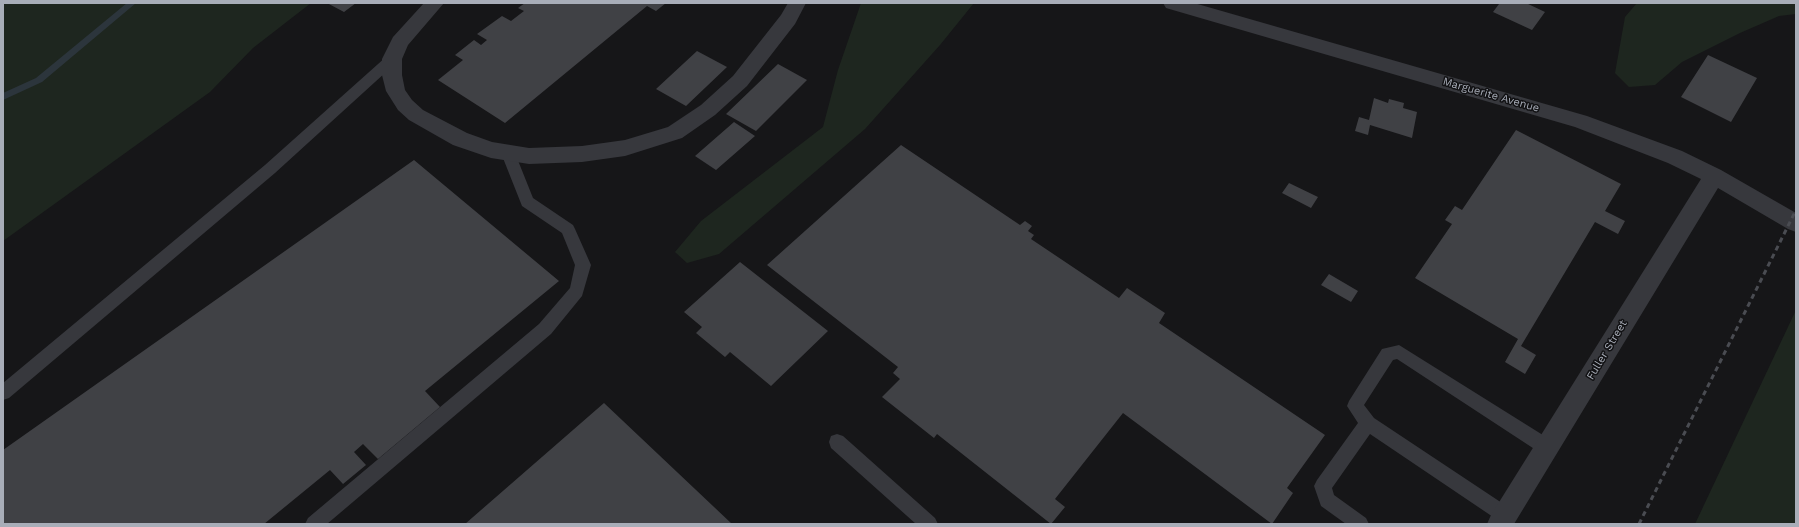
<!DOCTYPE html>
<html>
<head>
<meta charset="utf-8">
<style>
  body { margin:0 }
  #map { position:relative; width:1799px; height:527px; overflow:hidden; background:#161618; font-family:"Work Sans",sans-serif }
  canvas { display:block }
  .frame { position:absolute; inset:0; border:4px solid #a8adb8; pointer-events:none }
</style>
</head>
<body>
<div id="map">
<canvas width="1799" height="527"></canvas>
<div class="frame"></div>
</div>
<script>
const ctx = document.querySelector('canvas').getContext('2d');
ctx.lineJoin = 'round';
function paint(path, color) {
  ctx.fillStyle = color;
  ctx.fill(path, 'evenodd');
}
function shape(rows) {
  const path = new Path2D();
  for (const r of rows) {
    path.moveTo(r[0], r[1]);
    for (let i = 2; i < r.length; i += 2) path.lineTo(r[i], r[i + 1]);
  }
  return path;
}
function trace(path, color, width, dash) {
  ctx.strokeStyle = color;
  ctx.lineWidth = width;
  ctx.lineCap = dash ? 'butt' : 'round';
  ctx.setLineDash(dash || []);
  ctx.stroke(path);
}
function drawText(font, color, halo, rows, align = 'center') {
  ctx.font = font + ' "Work Sans",sans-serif';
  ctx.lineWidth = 3;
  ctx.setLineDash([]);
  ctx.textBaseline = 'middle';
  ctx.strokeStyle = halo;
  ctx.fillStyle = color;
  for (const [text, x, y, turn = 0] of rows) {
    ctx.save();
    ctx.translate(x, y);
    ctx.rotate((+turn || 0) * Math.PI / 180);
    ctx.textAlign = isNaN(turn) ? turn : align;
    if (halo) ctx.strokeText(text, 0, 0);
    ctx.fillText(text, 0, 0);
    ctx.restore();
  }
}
paint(shape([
  [3,3,311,3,253,48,210,92,3,241],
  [861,3,974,3,940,45,865,129,719,254,687,263,675,252,701,221,823,127,838,70],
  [1637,3,1796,3,1796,14,1779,16,1740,33,1682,62,1655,85,1629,87,1615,73,1625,17],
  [1796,310,1796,524,1695,524]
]), '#1e261f');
paint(shape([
  [127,3,136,3,42,82,3,100,3,93,36,78,127,3]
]), '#2c353c');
paint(shape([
  [327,3,356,3,344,12],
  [525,3,666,3,656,11,647,6,505,123,438,80,463,60,455,55,474,40,481,45,487,40,477,34,502,16,511,21,524,11,518,8],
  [1497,3,1526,3,1545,12,1532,30,1493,12,1499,4],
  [697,51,727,67,686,106,656,89],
  [1708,55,1757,78,1731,122,1681,97],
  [778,64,807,80,756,131,726,114],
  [1374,98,1388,103,1389,99,1404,103,1403,108,1417,112,1412,138,1370,125,1368,135,1355,131,1359,117,1369,120],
  [734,122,755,136,716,170,695,156],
  [1516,130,1621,184,1605,211,1625,221,1618,234,1595,222,1521,346,1536,355,1525,374,1505,362,1518,339,1415,278,1452,224,1445,220,1455,206,1462,210],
  [901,145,1020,225,1025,221,1032,226,1028,231,1034,235,1031,239,1119,298,1127,288,1165,313,1159,323,1325,435,1287,488,1293,493,1272,524,1123,413,1055,499,1065,507,1051,524,937,434,934,438,882,397,900,379,893,373,898,367,767,265],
  [414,160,559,281,425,391,440,407,378,459,363,444,354,452,366,465,343,484,330,470,264,524,3,524,3,450],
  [1289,183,1318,197,1311,208,1282,193],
  [740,262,828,331,771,386,730,352,725,357,696,333,702,327,684,312],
  [1329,274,1358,291,1351,302,1321,285],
  [604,403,732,524,465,524]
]), '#404145');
paint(shape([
  [392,54,397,56,399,59,397,62,275,173,9,398,3,400,3,383,265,165,387,56,392,54],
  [508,148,513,149,515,153,533,198,573,225,575,229,591,265,582,296,551,334,327,524,305,524,308,518,539,324,570,288,575,265,562,233,522,206,501,153,503,149,508,148],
  [1399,345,1554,442,1556,448,1554,454,1548,456,1542,454,1397,359,1393,360,1364,405,1374,418,1511,509,1514,515,1511,521,1505,524,1499,521,1370,434,1332,488,1334,495,1366,518,1369,524,1346,524,1321,506,1314,486,1317,480,1358,423,1347,406,1349,401,1382,349,1399,345],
  [837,434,843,436,935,518,938,524,916,524,831,448,829,442,831,436,837,434]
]), '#37383d');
paint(shape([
  [424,3,444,3,408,45,402,59,402,75,405,90,412,100,423,110,467,133,492,142,529,148,582,146,625,140,668,127,701,105,733,76,781,15,788,3,806,3,795,24,747,86,715,115,682,138,625,156,582,162,529,164,491,158,453,145,409,120,398,110,386,91,382,75,382,59,393,37,424,3],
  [1163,3,1194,3,1587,116,1682,151,1721,170,1796,213,1796,232,1788,229,1718,188,1514,524,1487,524,1491,515,1701,179,1668,163,1575,127,1166,8,1163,3]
]), '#37383d');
trace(shape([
  [1639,524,1796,210]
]), '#4a4c52', 3, [5, 4]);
drawText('11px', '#a8adb8', '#111113', [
  ["Marguerite Avenue",1491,95,16],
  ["Fuller Street",1607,350,-59]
]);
</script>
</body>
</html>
